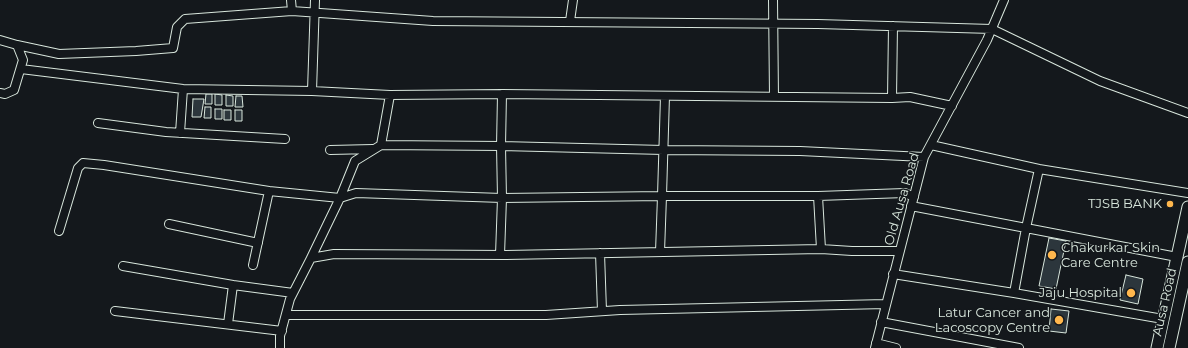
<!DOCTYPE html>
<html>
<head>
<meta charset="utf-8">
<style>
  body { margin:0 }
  canvas { display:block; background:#14181c }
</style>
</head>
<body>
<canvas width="1188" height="348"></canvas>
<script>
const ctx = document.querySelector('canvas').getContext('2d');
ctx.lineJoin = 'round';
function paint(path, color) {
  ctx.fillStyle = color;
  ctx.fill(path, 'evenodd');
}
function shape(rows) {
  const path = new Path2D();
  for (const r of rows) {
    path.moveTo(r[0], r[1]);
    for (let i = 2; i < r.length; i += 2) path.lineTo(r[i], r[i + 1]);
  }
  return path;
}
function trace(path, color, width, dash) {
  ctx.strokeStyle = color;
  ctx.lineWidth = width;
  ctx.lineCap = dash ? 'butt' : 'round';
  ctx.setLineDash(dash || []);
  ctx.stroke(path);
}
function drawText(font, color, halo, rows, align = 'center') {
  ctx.font = font + ' Montserrat,sans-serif';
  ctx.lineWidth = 3;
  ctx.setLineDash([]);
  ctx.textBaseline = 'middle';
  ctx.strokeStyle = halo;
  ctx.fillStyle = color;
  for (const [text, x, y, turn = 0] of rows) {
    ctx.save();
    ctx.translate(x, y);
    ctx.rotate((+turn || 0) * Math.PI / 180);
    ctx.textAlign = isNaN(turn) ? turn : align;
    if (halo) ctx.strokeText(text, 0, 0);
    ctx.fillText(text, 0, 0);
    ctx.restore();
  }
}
const building = shape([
  [206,94,212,94,212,104,205,104,206,94],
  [215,94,222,95,222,105,215,105,215,94],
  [226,95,233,96,233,106,226,106,226,95],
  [236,96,242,96,243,107,235,107,236,96],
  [193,99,204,99,201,117,192,117,193,99],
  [205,107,211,107,211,118,204,118,205,107],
  [215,109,222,109,222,119,215,119,215,109],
  [224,110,231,110,231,120,224,120,224,110],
  [235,110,242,110,242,121,235,121,235,110],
  [1049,238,1066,241,1056,289,1039,286,1049,238],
  [1126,275,1143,279,1138,304,1120,300,1126,275],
  [1051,309,1069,311,1066,333,1049,331,1051,309]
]);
paint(building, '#2c363c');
trace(building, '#d8e6dc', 1);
const minor = shape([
  [291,0,292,11,433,21,818,24,992,29,1100,81,1188,113],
  [315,0,312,91,390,95],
  [773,0,774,97],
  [570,21,573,0],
  [0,40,17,45,23,60,14,90,5,94,0,93],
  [17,45,59,54,136,51,173,48,177,27,185,19,292,11],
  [21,69,183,89,312,91],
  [892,98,893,26],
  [98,123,166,132,285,139],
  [180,133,183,89],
  [381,145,501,146,502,94,892,98,910,97,952,106],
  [931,145,1039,169],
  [330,150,373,149],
  [911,206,1026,228,1014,293],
  [169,224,258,243],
  [59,231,78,168,83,163,104,165,269,191],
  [821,249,818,196,905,193,914,197],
  [660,252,662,196,818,196],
  [600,253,602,311],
  [500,255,502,198,662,196,665,96],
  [1177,257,1026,228,1039,169,1188,193],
  [311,258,340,198,356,193,502,198,501,146,664,150,800,151,924,157],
  [253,265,269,191,340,198,355,161,381,145,390,95,502,94],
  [123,266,233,285],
  [893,274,1014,293,1163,319],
  [115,311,282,331],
  [286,315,546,315,620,310,886,304],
  [881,322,1019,348],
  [228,324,233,285,293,293],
  [876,343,896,348],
  [280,348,280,336,290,299,311,258,334,254,506,255,821,249,852,251,899,251],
  [875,348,924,157,987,40,1004,0]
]);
const secondary = shape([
  [1157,348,1188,207],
  [1169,348,1188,262]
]);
trace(minor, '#d8e6dc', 10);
trace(secondary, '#d8e6dc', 13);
trace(minor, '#14181c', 8);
trace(secondary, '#14181c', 11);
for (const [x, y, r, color] of [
  [1170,204,4,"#ffb74d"],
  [1052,255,5,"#ffb74d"],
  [1131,293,5,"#ffb74d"],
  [1059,320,5,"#ffb74d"]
]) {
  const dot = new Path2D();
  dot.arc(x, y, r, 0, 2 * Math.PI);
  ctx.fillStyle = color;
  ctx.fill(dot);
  trace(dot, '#14181c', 1.5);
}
drawText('13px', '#d8e6dc', '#14181c', [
  ["Old Ausa Road",902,199,-74],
  ["Ausa Road",1165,302,-77]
]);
drawText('13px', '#d8e6dc', '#14181c', [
  ["TJSB BANK",1162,204],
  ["Chakurkar Skin",1061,248,"left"],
  ["Care Centre",1061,263,"left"],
  ["Jaju Hospital",1122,293],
  ["Latur Cancer and",1050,313],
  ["Lacoscopy Centre",1050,328]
], 'right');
</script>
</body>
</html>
